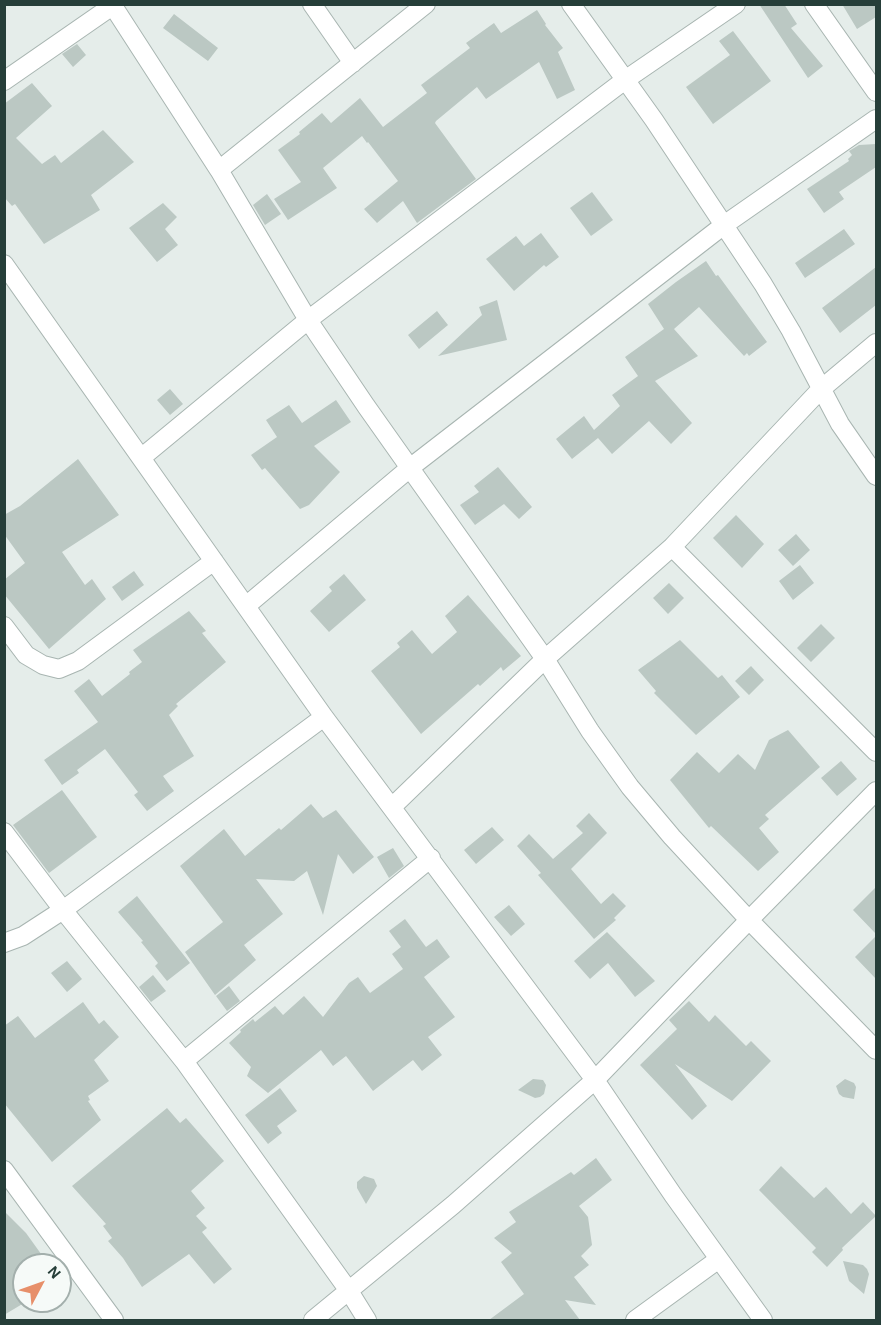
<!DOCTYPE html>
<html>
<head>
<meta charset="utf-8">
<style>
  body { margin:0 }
  #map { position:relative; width:881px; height:1325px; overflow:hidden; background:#e5edea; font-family:"Alegreya Sans",sans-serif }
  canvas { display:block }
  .frame { position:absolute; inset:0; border:6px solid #263e39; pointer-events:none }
  .north { position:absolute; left:12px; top:1253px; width:60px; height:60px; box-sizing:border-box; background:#f6faf8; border:2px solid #a3afac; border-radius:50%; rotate:49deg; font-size:16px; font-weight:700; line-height:24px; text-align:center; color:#263e39 }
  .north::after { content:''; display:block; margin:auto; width:21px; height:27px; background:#e78f6a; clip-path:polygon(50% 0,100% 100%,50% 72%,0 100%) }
</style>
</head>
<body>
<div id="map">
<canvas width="881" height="1325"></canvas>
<div class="frame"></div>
<div class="north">N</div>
</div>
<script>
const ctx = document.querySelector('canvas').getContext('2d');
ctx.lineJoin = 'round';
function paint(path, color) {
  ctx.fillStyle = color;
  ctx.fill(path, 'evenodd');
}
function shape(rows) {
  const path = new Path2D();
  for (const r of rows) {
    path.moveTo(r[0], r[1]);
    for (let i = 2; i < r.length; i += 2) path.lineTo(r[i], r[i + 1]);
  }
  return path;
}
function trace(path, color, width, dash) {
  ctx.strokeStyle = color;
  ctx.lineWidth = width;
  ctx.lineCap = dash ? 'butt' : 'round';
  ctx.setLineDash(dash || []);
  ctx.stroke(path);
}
paint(shape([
  [759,4,784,4,797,24,791,28,823,66,808,78],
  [842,4,876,4,876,17,857,29],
  [537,10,546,24,545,25,563,48,558,52,575,90,557,99,539,62,486,99,477,87,436,121,435,123,476,179,417,223,403,201,377,223,364,209,398,181,368,142,367,143,362,136,323,168,337,188,288,220,274,199,301,182,278,150,300,134,299,132,322,113,331,123,360,98,383,127,427,93,421,85,470,48,466,43,494,23,501,33],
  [174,14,218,48,208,61,163,28],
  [733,31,771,81,713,124,686,87,730,55,719,41],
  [77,44,86,55,73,67,62,54],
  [32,83,52,106,16,138,42,164,55,155,61,163,103,130,134,162,91,195,100,210,44,244,15,204,12,206,4,197,4,104],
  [876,144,876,167,839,192,844,199,824,213,807,189,849,161,848,159,852,155,849,151,859,145],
  [592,192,613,220,591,236,570,208],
  [267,194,281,214,265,225,253,205],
  [163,203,177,217,165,229,178,245,157,262,129,228],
  [844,229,855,244,805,278,795,263],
  [541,233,559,257,546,267,544,265,514,291,486,259,516,236,524,246],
  [706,261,716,276,718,275,767,342,749,356,747,353,744,356,699,307,674,329,698,356,655,381,692,423,671,444,649,421,612,454,598,438,572,459,556,439,584,416,594,430,620,406,612,395,638,376,625,357,664,329,648,304,676,282],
  [876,267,876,305,840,333,822,308],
  [497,300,507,340,438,356,482,315,479,307],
  [437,311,448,325,419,349,408,335],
  [170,389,183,404,170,415,157,400],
  [336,400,351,422,314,446,340,472,309,505,300,509,265,468,262,470,251,455,277,437,266,420,289,405,302,423],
  [78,459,119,515,62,552,85,585,92,579,106,599,49,649,4,594,4,580,25,563,4,534,4,515,20,506],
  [498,467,532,507,519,519,504,504,475,525,460,505,479,492,474,486],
  [736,515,764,544,742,568,713,538],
  [796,534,810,550,793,566,778,550],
  [800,565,814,583,793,600,779,581],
  [134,571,144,585,122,601,112,587],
  [344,574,366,600,329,632,310,611,332,591,329,587],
  [669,583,684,598,668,614,653,598],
  [468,595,521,656,503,671,501,667,480,686,478,684,421,734,371,671,400,647,397,643,412,630,432,654,457,632,445,616],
  [189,611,206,631,202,633,226,662,176,704,178,706,169,715,194,756,163,776,174,791,147,811,134,795,138,792,105,749,77,770,79,773,62,785,44,760,98,722,74,691,89,679,102,696,130,674,129,672,142,662,133,650],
  [821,624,835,638,811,662,797,648],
  [680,640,718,678,722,675,740,697,696,735,654,693,656,691,638,670],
  [751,666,764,680,749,695,735,681],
  [788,730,820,767,765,815,769,819,759,828,779,852,758,871,711,826,709,828,670,780,697,752,719,773,738,754,755,770,769,740],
  [841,761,857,779,837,796,821,778],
  [62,790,97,837,49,873,13,825],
  [311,804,323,818,336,810,374,857,353,874,338,854,323,915,307,871,294,881,256,879,283,914,244,945,256,960,215,995,185,952,223,922,180,866,224,829,245,856,279,828,281,830],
  [589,813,607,833,571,869,601,904,613,893,626,906,614,918,616,920,594,939,538,875,541,873,517,846,529,834,553,859,583,833,576,826],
  [492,827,504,840,476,864,464,850],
  [393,848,404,866,389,878,377,857],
  [876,887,876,934,853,910],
  [137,896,190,963,167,981,155,966,158,963,141,942,143,941,118,912],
  [509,905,525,924,511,936,494,917],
  [405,919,426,947,437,939,450,957,424,977,455,1017,428,1037,442,1055,422,1071,413,1060,373,1091,346,1056,333,1066,321,1050,268,1093,247,1076,251,1067,229,1043,241,1032,240,1030,253,1019,255,1022,275,1006,283,1015,304,996,323,1017,349,983,358,977,370,993,403,969,392,954,401,947,389,931],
  [607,932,655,981,635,997,608,963,590,979,574,961],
  [876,936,876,979,855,957],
  [67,961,82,979,67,992,51,973],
  [153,975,166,991,151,1002,139,987],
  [229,986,240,1001,227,1011,216,996],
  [689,1001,709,1022,715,1015,746,1046,751,1041,771,1061,732,1101,675,1064,707,1106,692,1120,640,1065,677,1029,669,1020],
  [83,1002,99,1024,104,1020,119,1037,94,1060,109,1081,88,1096,90,1100,88,1101,101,1120,52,1162,4,1103,4,1026,18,1016,35,1038],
  [533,1079,543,1080,546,1085,544,1094,540,1097,535,1098,518,1090],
  [845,1079,854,1083,856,1087,854,1099,843,1097,839,1094,836,1086],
  [280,1088,297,1111,277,1126,282,1133,268,1144,245,1115],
  [167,1108,180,1123,186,1118,224,1161,191,1191,205,1208,196,1216,207,1228,202,1232,232,1269,214,1284,189,1254,142,1287,123,1258,108,1241,112,1238,103,1226,106,1224,72,1186],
  [596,1158,612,1180,579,1206,588,1217,592,1245,581,1256,589,1265,574,1277,596,1305,565,1300,580,1320,489,1320,524,1294,501,1262,512,1253,494,1238,516,1222,509,1212,571,1172,574,1175],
  [781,1166,814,1198,826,1187,851,1214,863,1202,876,1216,842,1248,843,1250,827,1267,812,1252,816,1248,759,1190],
  [364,1176,374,1179,377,1186,366,1204,357,1188,357,1182],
  [4,1211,26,1233,49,1265,24,1265,24,1303,4,1315],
  [843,1261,863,1265,867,1269,869,1274,864,1294,849,1281]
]), '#bbc8c3');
const minor = shape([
  [312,4,353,63],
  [571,4,654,120,763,284,791,331,840,424,876,476],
  [814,4,876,92],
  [113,6,219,170,308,320,366,406,545,659,590,731,630,787,672,837,749,920,876,1050],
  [4,81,115,4],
  [219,170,426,4],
  [4,264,324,717,595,1080,673,1195,763,1320],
  [141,458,308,320,625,80,736,4],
  [672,547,876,752],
  [246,606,411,467,724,225,876,119],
  [4,626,26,655,43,665,59,669,78,661,214,561],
  [392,807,545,659,672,547,820,390,876,343],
  [4,832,63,910,184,1061,349,1291,367,1320],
  [4,943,23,936,63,910,324,717],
  [184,1061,431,858],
  [4,1170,114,1320],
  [313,1320,453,1205,595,1080,749,920,876,791],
  [635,1320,719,1259]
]);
trace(minor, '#a8b5b1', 20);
trace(minor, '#fff', 18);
</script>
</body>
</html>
